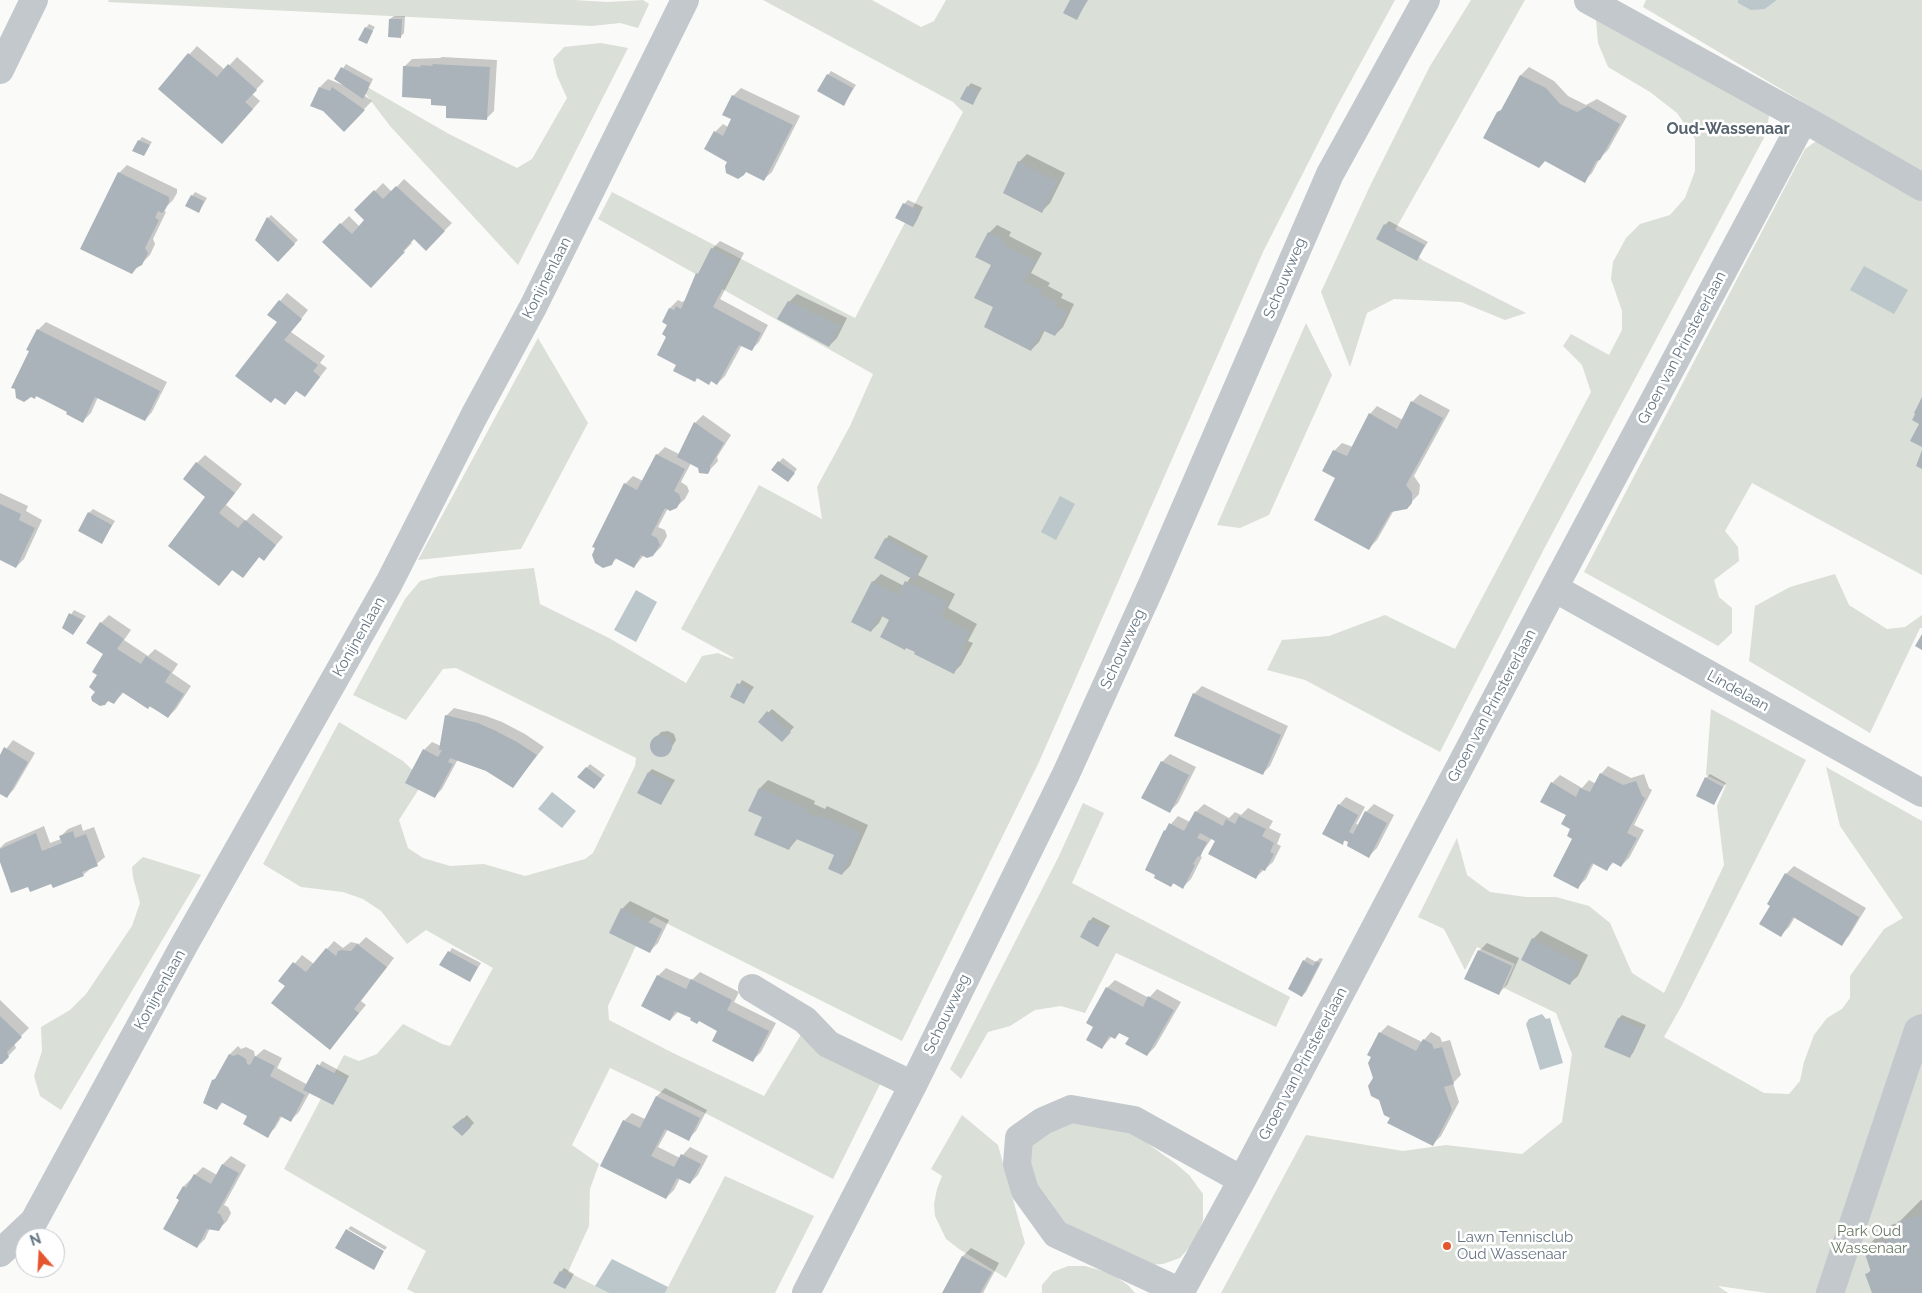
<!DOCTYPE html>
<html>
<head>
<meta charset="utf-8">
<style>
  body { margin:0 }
  #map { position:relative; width:1922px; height:1293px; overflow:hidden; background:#fafaf8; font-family:Raleway,sans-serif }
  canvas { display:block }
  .north { position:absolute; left:15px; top:1228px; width:50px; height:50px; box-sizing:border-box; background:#fff; border:1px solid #c1c8cd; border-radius:50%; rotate:341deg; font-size:14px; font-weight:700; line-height:20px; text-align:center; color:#657683 }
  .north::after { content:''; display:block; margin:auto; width:18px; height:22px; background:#e4572e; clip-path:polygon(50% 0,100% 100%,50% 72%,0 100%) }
</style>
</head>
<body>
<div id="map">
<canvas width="1922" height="1293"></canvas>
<div class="north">N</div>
</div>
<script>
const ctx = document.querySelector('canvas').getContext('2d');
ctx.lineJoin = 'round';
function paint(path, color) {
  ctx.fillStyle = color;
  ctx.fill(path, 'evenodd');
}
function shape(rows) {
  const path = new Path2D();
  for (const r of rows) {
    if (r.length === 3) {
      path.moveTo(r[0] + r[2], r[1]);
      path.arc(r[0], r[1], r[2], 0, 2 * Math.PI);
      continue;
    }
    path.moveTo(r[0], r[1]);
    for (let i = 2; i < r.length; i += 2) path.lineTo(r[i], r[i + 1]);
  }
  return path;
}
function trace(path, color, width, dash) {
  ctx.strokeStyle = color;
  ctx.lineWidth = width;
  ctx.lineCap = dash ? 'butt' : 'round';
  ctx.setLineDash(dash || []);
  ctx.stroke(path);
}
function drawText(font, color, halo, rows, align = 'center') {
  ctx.font = font + ' Raleway,sans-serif';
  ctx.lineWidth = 5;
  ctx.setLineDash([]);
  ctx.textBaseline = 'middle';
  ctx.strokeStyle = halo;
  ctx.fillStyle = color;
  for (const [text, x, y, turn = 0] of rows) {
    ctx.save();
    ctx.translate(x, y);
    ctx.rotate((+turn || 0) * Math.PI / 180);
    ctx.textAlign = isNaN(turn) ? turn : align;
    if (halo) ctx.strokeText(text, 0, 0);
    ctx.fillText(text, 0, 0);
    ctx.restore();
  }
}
paint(shape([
  [109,0,574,0,607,2,643,0,649,4,638,28,620,23,592,26,108,2],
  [763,0,872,0,921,27,934,21,946,0,1395,0,1334,112,1263,252,1039,762,902,1041,654,917,646,924,608,1006,609,1020,673,1053,764,1096,808,1023,890,1064,833,1179,707,1114,610,1068,572,1145,599,1164,590,1189,589,1226,568,1272,609,1293,415,1293,407,1289,426,1251,284,1169,344,1055,359,1061,377,1054,403,1024,442,1044,450,1046,493,968,426,930,407,944,381,911,363,899,343,892,301,887,263,864,339,722,403,761,424,781,399,820,408,848,423,858,450,866,484,864,525,876,585,859,593,853,635,766,636,758,456,668,443,669,406,720,353,695,405,599,420,581,440,576,534,568,540,604,609,638,686,683,702,656,718,653,732,659,734,658,681,629,759,485,822,519,817,487,850,426,873,374,598,219,612,192,855,318,963,112,953,102],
  [1471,0,1525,0,1395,230,1422,260,1526,313,1505,320,1461,302,1394,299,1367,313,1350,367,1321,292,1370,186,1430,66],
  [1646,0,1738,0,1739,3,1765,9,1777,0,1922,0,1922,173,1643,7],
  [1596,19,1770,110,1766,134,1545,547,1440,752,1305,680,1267,670,1282,640,1329,636,1385,615,1455,649,1591,392,1582,365,1563,346,1571,334,1609,355,1622,330,1622,311,1611,279,1613,262,1626,238,1640,224,1670,215,1685,198,1695,171,1695,139,1677,113,1650,92,1608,67,1598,43],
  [601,43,628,48,518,265,390,126,355,80,449,134,517,168,532,159,567,98,557,76,553,59,564,47],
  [1822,137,1922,195,1922,575,1752,483,1725,531,1738,547,1739,561,1714,580,1719,597,1732,608,1732,633,1718,646,1584,572,1805,149],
  [1306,323,1332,375,1269,515,1240,528,1217,525],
  [538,338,588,423,521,549,418,560],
  [1835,574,1849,605,1887,629,1905,627,1922,615,1922,628,1920,628,1870,733,1749,661,1755,606,1790,587],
  [1711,709,1806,760,1682,1005,1664,1037,1764,1093,1789,1094,1800,1081,1804,1062,1814,1035,1827,1018,1842,1009,1850,998,1850,976,1884,929,1903,918,1840,826,1826,767,1922,821,1922,1293,1767,1293,1718,1286,1728,1293,1221,1293,1306,1135,1403,1151,1446,1145,1522,1154,1562,1122,1572,1054,1556,1013,1504,988,1515,964,1477,947,1465,970,1444,929,1418,917,1457,838,1467,875,1490,892,1526,897,1556,897,1589,906,1610,923,1632,973,1664,993,1724,865,1717,806,1726,785,1706,775],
  [1083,803,1104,813,1072,883,1290,997,1276,1027,1116,953,1085,1013,1061,1006,1035,1010,1010,1026,988,1032,961,1079,950,1069,1059,856],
  [143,857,201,875,61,1110,40,1096,34,1076,42,1051,41,1027,70,1010,86,994,132,926,140,903,133,877,132,867],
  [962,1115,998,1145,1025,1243,1006,1278,959,1249,946,1239,935,1216,934,1204,937,1189,942,1176,931,1169],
  [1066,1121,1124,1127,1175,1163,1189,1175,1203,1194,1203,1220,1194,1242,1180,1258,1163,1264,1148,1265,1069,1230,1030,1180,1031,1143],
  [725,1176,814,1216,775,1293,665,1293],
  [1068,1266,1085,1266,1110,1273,1128,1285,1135,1293,1042,1293,1042,1285,1053,1272]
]), '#dadfd7');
paint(shape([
  [1738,0,1777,0,1765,9,1751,10,1738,3],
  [1864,266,1908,290,1894,314,1850,290],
  [1060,496,1075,504,1056,540,1041,532],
  [636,590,657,602,636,642,614,630],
  [552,792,576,811,562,828,538,809],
  [1542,1014,1546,1019,1550,1018,1563,1063,1540,1070,1526,1024,1529,1019],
  [612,1259,668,1287,665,1293,609,1293,595,1286]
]), '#bbc7cb');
paint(shape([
  [1071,0,1088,0,1077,18],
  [394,16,405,16,404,33,400,37,390,19],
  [369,24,375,27,366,42,366,28],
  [197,46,225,70,237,57,264,81,252,94,260,101,230,135,159,88],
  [442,57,497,60,494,111,486,119,448,104,404,67,412,59,440,58],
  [346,64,373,79,365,96,372,101,344,130,320,87,328,79,343,85,336,79],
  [1529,67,1554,81,1568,96,1586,105,1597,99,1627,116,1608,150,1600,158,1592,173,1584,181,1546,160,1504,107,1521,75],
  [831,71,856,85,844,104,828,75],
  [971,83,982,88,972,103,968,87],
  [741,88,800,116,772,172,764,179,729,162,715,132,723,124,728,127,733,118,733,96],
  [142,137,152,142,143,155,139,141],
  [1027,154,1065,173,1050,203,1042,211,1019,162],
  [127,165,177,189,177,193,173,200,163,210,166,212,153,239,155,244,150,255,132,273,119,173],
  [404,179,452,223,426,249,414,238,410,242,412,243,410,245,378,279,323,242,349,216,360,227,366,219,356,210,383,183,392,192],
  [195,192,207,198,199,212,192,196],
  [908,200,923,207,916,222,913,226,904,204],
  [271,215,298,240,278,260,268,218],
  [1389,221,1428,242,1417,259,1385,225],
  [997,225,1011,232,1009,236,1042,253,1031,273,1050,283,1048,286,1063,294,1061,298,1074,304,1063,327,1055,335,1045,330,1039,342,1031,350,995,307,989,233],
  [720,241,744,253,720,299,768,325,759,342,751,350,742,345,725,376,717,384,712,381,709,383,678,364,668,337,669,324,663,321,670,308,678,300,682,302,686,300,698,274,712,249],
  [287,293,308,310,291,332,325,356,320,363,327,368,305,396,297,390,285,404,275,397,280,301],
  [797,294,847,318,837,338,829,346,789,302],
  [46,322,167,382,152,412,145,420,98,397,91,413,83,421,69,411,37,395,34,398,38,330],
  [1420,394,1450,410,1414,476,1420,485,1419,494,1406,508,1394,510,1377,540,1369,548,1337,478,1334,451,1342,443,1353,447,1370,414,1377,406,1403,420,1412,402],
  [703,415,731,435,717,457,718,461,707,473,691,463,681,482,687,486,689,491,685,499,676,507,668,508,658,527,665,530,667,536,661,547,653,555,644,555,634,567,617,558,611,564,625,484,633,476,643,481,657,455,665,447,679,454,695,423],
  [205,455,242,484,226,505,246,521,253,513,283,537,264,559,260,556,243,577,233,569,219,585,207,497,197,463],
  [783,458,797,469,791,477,779,462],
  [0,493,28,506,26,511,42,520,24,559,16,567,0,559],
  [93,509,115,521,102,542,89,513],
  [889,535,928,556,918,575,955,594,948,608,977,624,968,641,973,643,961,665,953,673,916,651,891,620,883,615,879,623,871,631,873,582,881,574,904,586,911,577,886,539],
  [74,610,86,616,73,634,63,627],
  [109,615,131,630,124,640,148,656,155,649,178,664,172,673,191,686,176,709,168,717,124,692,114,703,97,691,99,674,105,654,101,623],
  [742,680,754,687,743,703,732,696],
  [1202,686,1288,726,1270,766,1262,774,1194,694],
  [454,708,486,716,502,722,525,734,544,747,513,786,487,770,458,759,442,789,434,797,424,750,432,742,441,746,446,716],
  [772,709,794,727,782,740,760,721],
  [668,731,674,734,676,740,667,755,658,755,652,751,651,744,661,732],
  [13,740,35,753,14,789,7,797,0,793,0,757],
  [1170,754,1196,767,1178,803,1170,811,1162,762],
  [590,764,605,775,594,788,579,777],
  [1608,766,1631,778,1644,774,1649,788,1652,790,1634,825,1644,830,1629,858,1621,866,1614,862,1607,869,1594,863,1586,879,1578,887,1572,828,1568,814,1552,783,1560,775,1582,788,1589,780,1596,784,1601,774],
  [652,769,675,780,661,804,649,772],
  [1710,774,1726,783,1713,804,1706,778],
  [768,780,815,801,814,804,825,809,827,806,868,825,850,866,842,874,836,855,798,838,789,849,760,788],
  [1346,797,1365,807,1356,824,1359,825,1366,812,1374,804,1394,815,1377,848,1369,856,1346,840,1342,843,1339,805],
  [1204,804,1229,818,1235,812,1241,815,1248,808,1273,821,1269,828,1281,834,1277,844,1281,846,1273,862,1256,877,1212,838,1202,852,1200,856,1202,857,1191,879,1183,887,1174,883,1171,886,1165,831,1178,816,1190,822,1196,812],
  [81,824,83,831,94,827,105,857,83,875,29,886,0,858,0,848,5,843,44,826,50,843,61,839,60,837,68,829],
  [1794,866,1866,908,1849,936,1841,944,1795,917,1789,927,1781,935,1772,905,1786,874],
  [630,901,669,920,658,943,650,951,622,909],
  [1093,917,1110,926,1098,945,1090,921],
  [1541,931,1588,955,1578,976,1570,983,1533,939],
  [366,937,394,958,361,1001,366,1005,330,1048,286,986,280,981,302,955,314,964,334,941,343,948,351,942,359,944],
  [1487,943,1519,958,1507,985,1499,993,1479,951],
  [452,948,481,963,470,980,441,965],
  [1307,957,1316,962,1320,958,1323,959,1306,992,1302,996,1304,961],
  [666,968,692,980,700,972,739,992,734,1002,776,1023,761,1052,753,1060,719,1030,679,1011,670,1020,658,976],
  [1115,980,1149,998,1157,989,1181,1002,1155,1047,1147,1055,1130,1038,1120,1032,1115,1038,1112,1036,1102,1048,1094,1026,1107,988],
  [0,1000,29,1028,14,1043,16,1048,1,1063,0,1062],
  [1622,1015,1646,1025,1633,1053,1629,1057,1606,1046,1619,1018],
  [1388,1025,1422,1042,1431,1032,1440,1037,1442,1042,1450,1040,1461,1075,1453,1083,1459,1102,1441,1136,1433,1144,1392,1118,1374,1078,1380,1033],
  [238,1046,241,1049,246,1047,254,1051,255,1057,264,1049,282,1058,277,1068,308,1085,322,1061,349,1076,333,1104,310,1092,299,1112,291,1120,282,1116,275,1128,267,1136,249,1116,223,1102,217,1109,213,1081,220,1074,230,1054],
  [665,1088,707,1110,696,1131,688,1139,668,1129,658,1147,680,1158,690,1147,708,1156,698,1175,690,1183,680,1178,674,1190,666,1198,624,1121,632,1113,645,1119,657,1096],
  [467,1115,474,1123,462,1135,458,1124],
  [231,1156,246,1165,224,1205,228,1207,231,1213,227,1221,219,1229,210,1228,205,1239,197,1247,181,1199,178,1197,184,1186,203,1167,217,1175,223,1164],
  [1921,1200,1922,1200,1922,1293,1873,1293,1867,1274,1871,1270,1865,1249,1887,1226,1898,1223],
  [351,1226,387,1247,385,1250,348,1229],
  [971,1248,999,1263,983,1293,944,1293,963,1256],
  [564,1268,574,1274,565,1288,561,1272]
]), '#0003');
paint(shape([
  [1070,0,1087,0,1077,20,1063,13],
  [389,19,402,19,401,38,388,37],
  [365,27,373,31,367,44,358,40],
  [188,53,217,77,228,64,257,90,245,102,253,109,222,144,158,89],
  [432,64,490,67,487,120,446,118,446,106,431,105,431,99,402,97,403,66,420,67,421,65,433,66],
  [341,67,370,83,363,99,334,79],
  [827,74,853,88,844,106,817,91],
  [1520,75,1546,88,1560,104,1577,112,1588,106,1620,124,1600,160,1596,161,1585,183,1545,161,1539,168,1483,138,1497,112,1501,110],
  [967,86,979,92,973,105,960,99],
  [319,87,330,91,332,87,365,110,344,132,323,111,310,106],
  [732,95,793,125,764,181,746,172,744,175,738,179,726,173,725,166,727,162,704,149,714,131,723,136,731,119,722,115],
  [138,140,150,145,144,156,132,151],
  [1018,161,1058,181,1042,213,1003,193],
  [118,172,169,197,169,202,165,210,162,213,158,211,155,218,159,220,145,248,148,253,142,265,136,268,132,274,80,249],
  [396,186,445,231,426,251,414,239,403,251,405,252,402,255,371,288,322,242,340,223,352,234,364,220,354,210,374,190,383,199],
  [191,195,204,201,199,213,185,206],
  [903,203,920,211,913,227,895,218],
  [267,217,295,244,278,262,255,240],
  [1384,224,1425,245,1417,261,1376,239],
  [988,232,1004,240,1002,244,1035,261,1024,282,1043,291,1041,295,1056,302,1054,306,1067,312,1055,336,1042,330,1031,351,984,327,993,307,974,298,991,265,975,257],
  [711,248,737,261,713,307,761,333,752,351,739,345,717,385,711,381,709,385,697,378,695,382,673,371,676,365,657,355,666,337,662,334,667,325,662,322,669,308,674,310,676,306,681,309,696,273,698,274],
  [279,300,302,319,284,340,318,365,313,371,320,377,305,397,296,391,285,405,275,398,271,403,235,376,277,322,267,315],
  [788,301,840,326,829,347,777,319],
  [37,329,160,391,145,421,95,397,83,423,66,414,67,412,36,396,35,399,31,397,24,402,16,398,15,389,11,388,29,351,26,350],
  [1922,397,1922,447,1910,441,1919,424,1912,420,1915,414,1914,413],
  [1411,401,1443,418,1406,485,1412,493,1412,503,1407,509,1391,512,1369,550,1314,520,1335,478,1322,471,1333,450,1347,456,1369,413,1397,429],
  [694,422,724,443,710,466,710,470,708,474,699,473,698,468,677,457],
  [1922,450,1922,469,1916,466],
  [656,454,685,469,674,491,679,494,681,500,677,508,670,511,665,508,651,535,657,538,660,545,653,556,647,558,641,555,634,568,615,558,612,565,603,568,595,563,592,555,595,548,592,547,624,483,637,490],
  [778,461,795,473,788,482,771,470],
  [196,462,235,493,219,513,238,528,245,520,276,545,264,561,259,557,243,578,232,570,219,586,168,546,205,497,183,479],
  [0,504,21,514,19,520,35,528,16,568,0,560],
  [88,512,112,525,102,544,78,531],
  [885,538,925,560,914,580,874,558],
  [872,581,898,595,905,581,948,602,941,617,970,632,961,649,965,651,954,674,914,654,915,652,906,648,905,650,880,637,889,620,880,615,871,632,851,622],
  [69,613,83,620,73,635,62,628],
  [100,622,124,639,117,649,141,664,146,656,171,672,165,682,184,694,168,718,150,706,148,709,122,692,114,704,108,701,105,705,100,706,92,701,91,697,95,692,89,687,97,675,92,672,103,654,86,643],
  [1922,634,1922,650,1915,646],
  [737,683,751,691,744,704,730,697],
  [1193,693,1281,735,1263,775,1174,736],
  [767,711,791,732,782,742,758,722],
  [445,715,478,723,494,730,517,742,537,755,513,788,486,771,450,758,448,762,453,764,435,798,405,783,423,749,438,757,442,750,439,750],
  [661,746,11],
  [4,747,28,762,7,798,0,794,0,755],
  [1161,761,1189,775,1170,813,1141,798],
  [586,767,602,779,594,789,577,777],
  [648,772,672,784,661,805,637,793],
  [1600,773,1623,785,1636,781,1642,796,1645,798,1627,833,1637,838,1621,867,1612,862,1607,871,1592,863,1578,889,1553,876,1572,839,1567,836,1570,829,1561,824,1566,815,1540,802,1551,782,1576,797,1580,788,1590,792],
  [1705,777,1723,787,1714,805,1696,796],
  [759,788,808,809,806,812,817,817,818,814,861,833,842,875,828,869,834,855,794,838,789,850,754,835,762,817,748,811],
  [1338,804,1358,815,1349,832,1353,834,1365,811,1387,823,1369,858,1347,846,1348,842,1344,840,1343,845,1322,834],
  [1195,811,1223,826,1226,819,1235,824,1239,816,1266,829,1262,836,1274,843,1270,852,1274,854,1265,871,1261,869,1256,879,1208,854,1215,841,1200,833,1197,838,1207,842,1200,857,1198,856,1193,864,1195,865,1183,889,1173,883,1171,887,1154,878,1155,875,1145,870,1164,830,1165,831,1169,823,1184,831],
  [73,831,75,838,86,834,98,866,82,872,84,876,53,888,51,884,30,892,28,887,11,893,0,862,0,849,36,833,42,851,62,843,59,836],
  [1785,873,1859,917,1842,946,1793,917,1781,937,1759,924,1770,906,1767,904],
  [621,908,662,929,650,953,609,933],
  [1089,920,1107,929,1098,947,1080,937],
  [1532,938,1581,963,1570,985,1521,960],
  [357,944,387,967,354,1009,359,1013,330,1050,271,1003,285,986,278,981,293,962,306,972,326,948,336,956,338,951,342,950,351,951],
  [1478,950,1512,966,1499,995,1464,979],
  [448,951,478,967,470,982,439,965],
  [1303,960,1313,966,1316,961,1320,963,1302,997,1288,989],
  [657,975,686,989,691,979,732,1000,727,1010,769,1031,753,1062,712,1041,717,1031,699,1021,697,1024,690,1020,691,1018,675,1011,670,1021,641,1006],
  [1106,987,1143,1007,1148,996,1174,1010,1147,1056,1125,1044,1129,1038,1119,1033,1115,1039,1109,1036,1102,1049,1086,1040,1093,1027,1086,1023],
  [0,1016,22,1037,7,1052,9,1057,2,1064,0,1064],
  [1618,1018,1643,1029,1630,1058,1604,1047],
  [1379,1032,1416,1051,1423,1039,1432,1044,1434,1049,1442,1047,1454,1084,1444,1087,1452,1110,1433,1146,1387,1123,1390,1118,1384,1115,1379,1100,1371,1096,1368,1086,1373,1078,1368,1063,1371,1057,1367,1055],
  [229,1054,233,1056,238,1054,246,1059,247,1064,250,1065,255,1056,275,1066,270,1076,305,1095,291,1122,280,1116,268,1138,243,1124,247,1116,221,1102,217,1110,203,1103,212,1080,215,1079],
  [317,1064,347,1080,333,1105,303,1090],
  [656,1096,700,1118,689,1141,665,1129,651,1156,674,1167,681,1154,701,1164,690,1184,677,1178,666,1199,600,1166,623,1120,640,1128],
  [463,1118,471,1127,462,1136,452,1127],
  [222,1164,239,1173,217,1213,220,1214,224,1222,219,1231,207,1229,197,1248,163,1229,179,1200,176,1198,183,1186,186,1188,194,1174,211,1184],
  [1922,1214,1922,1293,1872,1293,1865,1274,1871,1272,1863,1248,1901,1236,1897,1222],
  [346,1229,384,1251,374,1270,335,1248],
  [962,1256,992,1272,980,1293,942,1293],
  [560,1271,572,1278,565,1289,553,1283]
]), '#aab3b9');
trace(shape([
  [1588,0,1804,119,1922,187],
  [0,70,34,0],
  [1554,588,1922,793],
  [752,988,805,1020,828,1044,913,1085],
  [0,1253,34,1221,183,947,389,583,474,416,533,307,685,0],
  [1181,1292,1056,1234,1025,1191,1017,1164,1019,1138,1043,1121,1071,1109,1134,1120,1242,1180],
  [806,1293,913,1085,1066,774,1153,582,1330,174,1426,0],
  [1180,1293,1242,1180,1554,588,1804,119],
  [1830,1293,1918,1030,1922,1028]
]), '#c3c8cc', 28);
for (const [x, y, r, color] of [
  [1447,1246,5,"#e4572e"]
]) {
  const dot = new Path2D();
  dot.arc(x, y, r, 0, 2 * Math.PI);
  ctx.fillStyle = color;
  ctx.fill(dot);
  trace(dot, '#fff', 2);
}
drawText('15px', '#657683', '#fff', [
  ["Konijnenlaan",547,278,-63],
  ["Schouwweg",1285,278,-67],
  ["Groen van Prinstererlaan",1682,348,-62],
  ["Konijnenlaan",359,637,-60],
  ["Schouwweg",1123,649,-65],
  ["Lindelaan",1738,691,29],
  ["Groen van Prinstererlaan",1492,706,-62],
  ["Konijnenlaan",160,990,-61],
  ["Schouwweg",947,1014,-64],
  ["Groen van Prinstererlaan",1303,1064,-62]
]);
drawText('15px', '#687a64', '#fff', [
  ["Park Oud",1869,1231],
  ["Wassenaar",1869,1248]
]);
drawText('15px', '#657683', '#fff', [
  ["Lawn Tennisclub",1457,1237],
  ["Oud Wassenaar",1457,1254]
], 'left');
drawText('bold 16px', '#57646e', '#fff', [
  ["Oud-Wassenaar",1728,129]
]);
</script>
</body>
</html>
